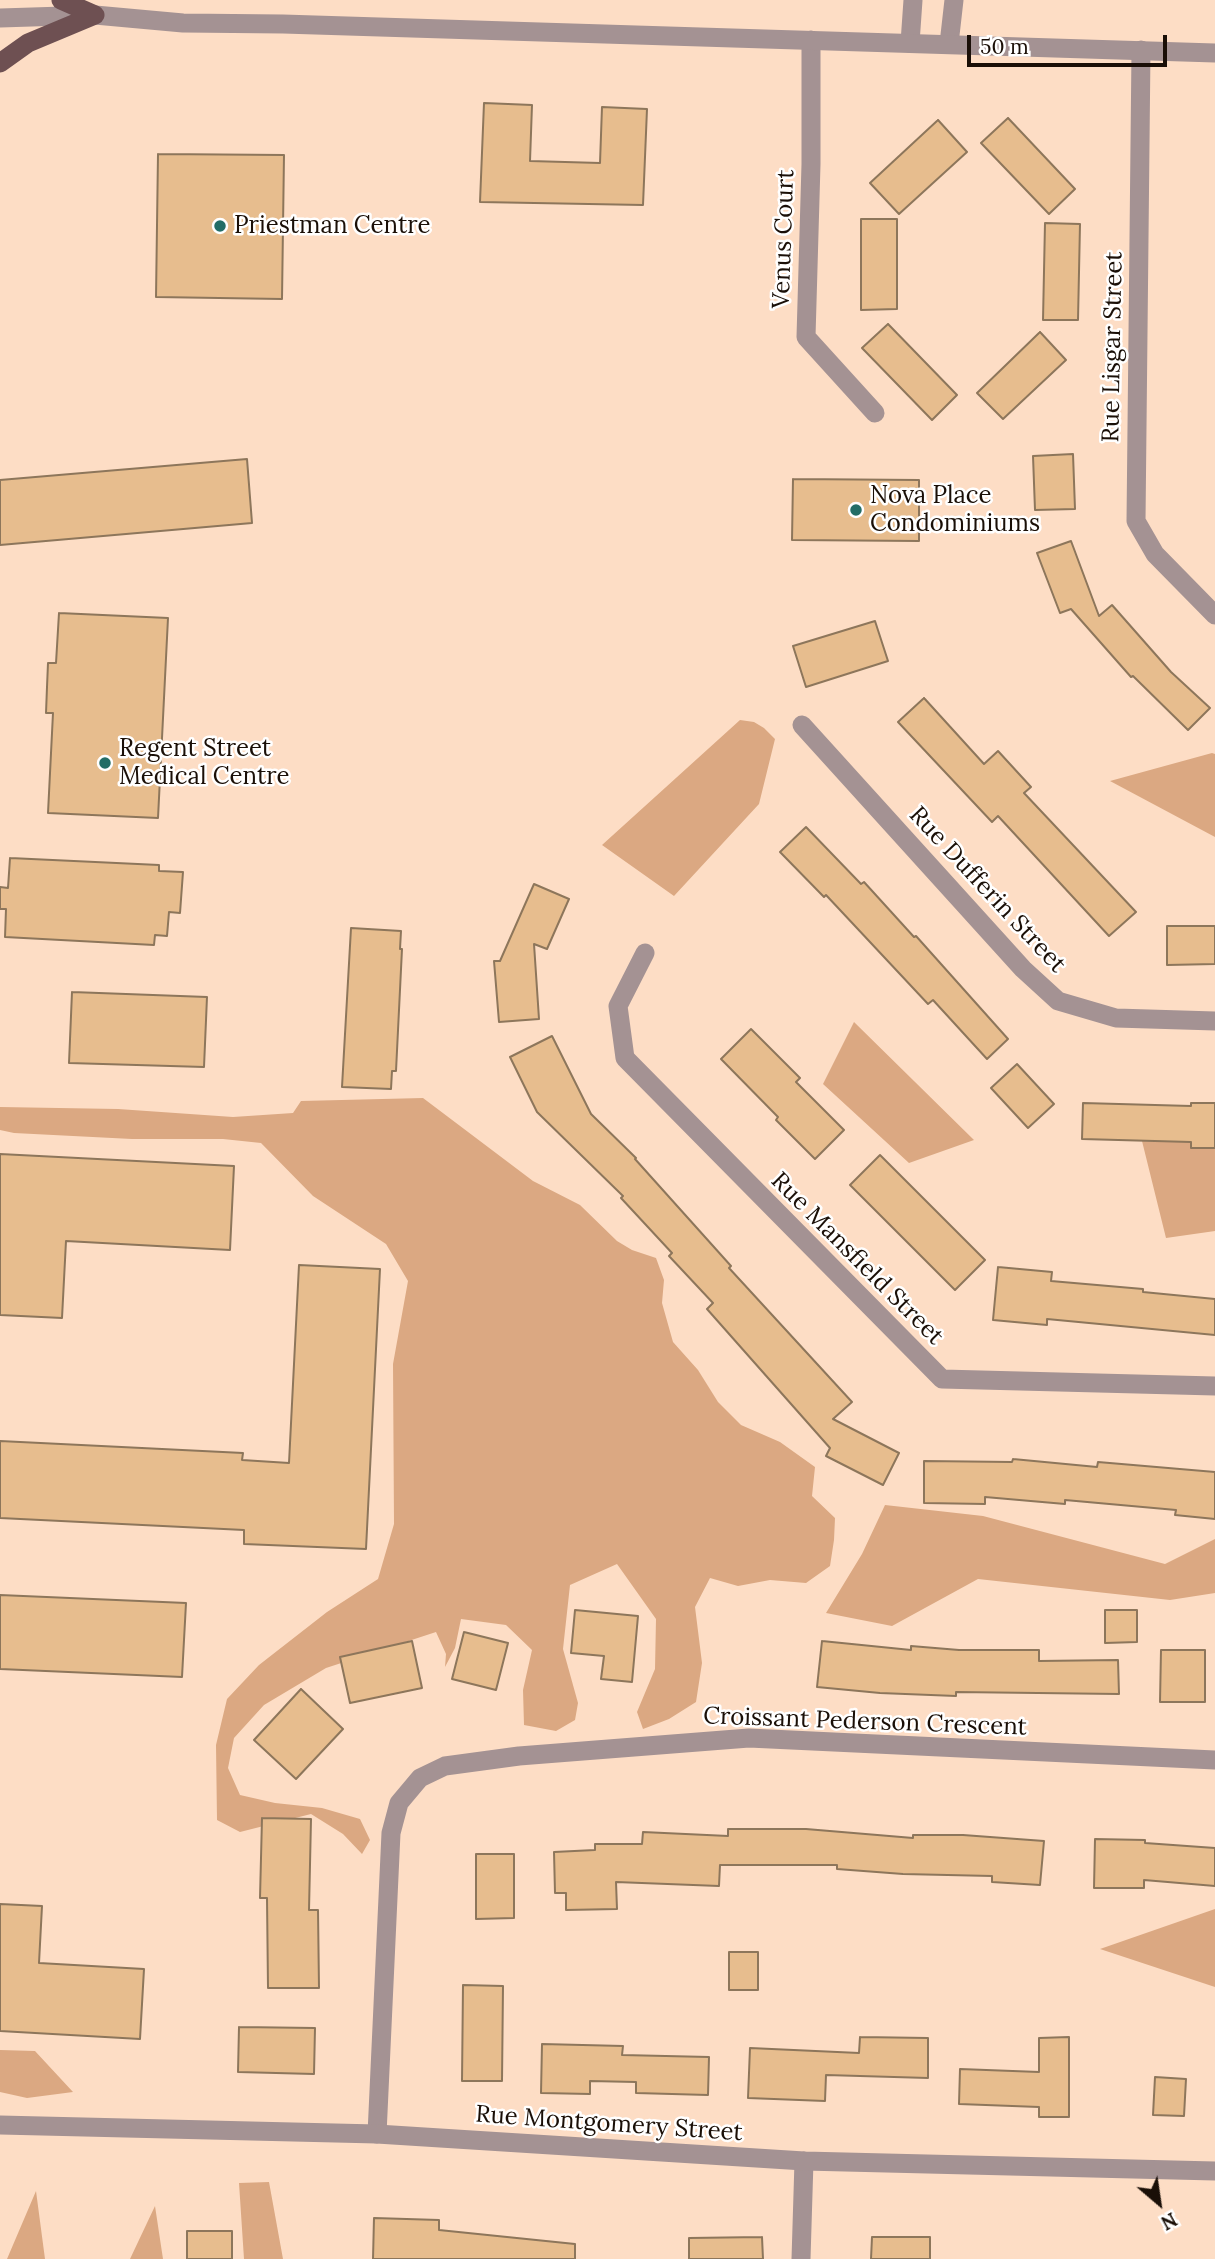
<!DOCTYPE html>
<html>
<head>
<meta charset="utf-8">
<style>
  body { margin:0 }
  #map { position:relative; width:1215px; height:2259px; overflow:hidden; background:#fdddc5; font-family:Lora,serif }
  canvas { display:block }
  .north { position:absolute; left:1124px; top:2168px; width:70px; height:70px; -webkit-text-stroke:5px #fff; paint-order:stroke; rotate:151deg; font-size:19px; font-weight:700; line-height:28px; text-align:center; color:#1a0f07 }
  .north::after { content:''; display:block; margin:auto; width:24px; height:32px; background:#1a0f07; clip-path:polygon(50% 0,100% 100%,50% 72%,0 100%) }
  .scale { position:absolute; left:967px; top:35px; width:200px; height:32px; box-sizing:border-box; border:4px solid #1a0f07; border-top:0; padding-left:9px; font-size:21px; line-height:24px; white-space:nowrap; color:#1a0f07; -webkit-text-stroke:5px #fff; paint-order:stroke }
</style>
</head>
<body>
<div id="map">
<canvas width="1215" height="2259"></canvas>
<div class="north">N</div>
<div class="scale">50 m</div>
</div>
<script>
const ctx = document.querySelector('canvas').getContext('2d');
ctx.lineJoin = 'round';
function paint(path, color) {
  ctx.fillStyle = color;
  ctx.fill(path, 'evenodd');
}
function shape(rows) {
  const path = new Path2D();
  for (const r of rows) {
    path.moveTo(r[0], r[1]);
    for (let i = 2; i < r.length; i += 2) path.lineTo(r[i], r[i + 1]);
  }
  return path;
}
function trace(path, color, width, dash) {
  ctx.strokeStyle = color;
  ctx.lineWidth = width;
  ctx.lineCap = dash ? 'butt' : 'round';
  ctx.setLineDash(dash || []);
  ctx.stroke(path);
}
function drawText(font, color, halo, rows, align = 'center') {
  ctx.font = font + ' Lora,serif';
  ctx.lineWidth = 5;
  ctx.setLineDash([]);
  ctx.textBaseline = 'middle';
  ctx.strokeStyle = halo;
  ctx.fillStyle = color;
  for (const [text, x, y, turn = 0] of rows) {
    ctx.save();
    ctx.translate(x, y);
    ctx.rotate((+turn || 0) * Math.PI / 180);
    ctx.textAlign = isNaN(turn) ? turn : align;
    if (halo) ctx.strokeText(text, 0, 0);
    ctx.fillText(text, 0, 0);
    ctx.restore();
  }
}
paint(shape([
  [740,720,754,722,764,728,775,739,759,804,674,896,602,845],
  [1212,753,1215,754,1215,837,1110,781],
  [854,1022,974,1140,909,1163,823,1084],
  [423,1098,533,1181,580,1205,617,1241,632,1250,656,1258,664,1280,662,1303,673,1342,698,1370,718,1402,741,1425,780,1442,815,1467,812,1496,835,1518,834,1540,830,1566,806,1583,770,1580,738,1586,710,1578,695,1607,702,1663,696,1702,669,1719,643,1729,637,1712,655,1669,656,1619,617,1564,570,1585,563,1649,578,1703,575,1720,556,1731,524,1725,523,1690,532,1650,506,1625,461,1619,455,1648,445,1667,446,1654,436,1632,326,1668,264,1705,234,1738,228,1768,240,1795,275,1803,322,1808,360,1819,370,1840,362,1854,343,1834,311,1814,240,1832,217,1820,216,1745,227,1699,259,1665,327,1612,378,1579,394,1524,393,1364,408,1281,386,1244,313,1196,261,1143,223,1139,132,1139,14,1133,0,1130,0,1107,118,1109,233,1117,293,1113,301,1101],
  [1142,1141,1215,1142,1215,1231,1166,1238],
  [885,1505,983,1516,1165,1564,1215,1539,1215,1593,1170,1600,978,1579,892,1626,826,1613,862,1554],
  [1215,1909,1215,1987,1100,1949],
  [0,2050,35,2051,73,2092,27,2098,0,2092],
  [269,2182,283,2259,244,2259,239,2183],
  [36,2191,45,2259,7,2259],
  [155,2206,163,2259,130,2259]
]), '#dba882');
const building = shape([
  [484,103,532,105,530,161,600,163,602,107,647,109,643,205,480,202,484,103],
  [1008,118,1075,189,1049,214,981,143,1008,118],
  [938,120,967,152,899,214,870,183,938,120],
  [158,154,284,155,282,299,156,297,158,154],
  [861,219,897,219,897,309,861,310,861,219],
  [1045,223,1080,224,1078,320,1043,320,1045,223],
  [888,324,957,395,932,420,862,348,888,324],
  [1040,332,1066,360,1003,419,977,393,1040,332],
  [1073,454,1075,509,1035,510,1033,456,1073,454],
  [247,459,252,523,0,545,0,480,247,459],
  [793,479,919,480,919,541,792,540,793,479],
  [1071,541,1099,616,1112,605,1171,672,1210,708,1188,730,1133,676,1131,677,1071,609,1060,613,1037,553,1071,541],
  [59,613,168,618,158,818,48,813,53,713,46,713,47,687,48,663,56,663,59,613],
  [875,621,888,661,806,687,793,646,875,621],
  [924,698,984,764,998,751,1031,787,1024,793,1136,912,1109,936,998,816,992,822,898,722,924,698],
  [806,827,861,884,864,882,914,937,916,936,1008,1039,987,1059,933,1000,928,1004,826,895,824,897,780,852,806,827],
  [10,858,159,865,159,871,183,872,180,913,169,912,167,936,155,935,154,945,5,937,6,909,0,909,0,887,8,888,10,858],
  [534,884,569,899,547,949,534,944,539,1019,499,1022,494,961,500,961,534,884],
  [1167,926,1215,926,1215,964,1167,965,1167,926],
  [351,928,401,931,400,949,402,949,396,1071,392,1071,391,1089,342,1087,351,928],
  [72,992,207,997,204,1067,69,1063,72,992],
  [751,1029,800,1078,796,1082,844,1130,815,1159,776,1120,778,1117,721,1059,751,1029],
  [552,1036,591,1114,636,1158,635,1159,731,1266,729,1268,852,1402,833,1419,899,1453,883,1485,826,1456,830,1448,707,1309,713,1303,669,1256,672,1253,621,1198,623,1196,537,1112,510,1057,552,1036],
  [1017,1064,1054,1104,1028,1128,991,1088,1017,1064],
  [1083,1103,1191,1106,1191,1103,1215,1103,1215,1148,1191,1148,1191,1142,1082,1139,1083,1103],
  [0,1154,234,1166,230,1250,66,1241,62,1318,0,1315,0,1154],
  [880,1155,985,1260,955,1290,850,1185,880,1155],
  [299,1265,380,1269,366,1549,244,1544,244,1530,0,1518,0,1441,243,1453,242,1460,289,1463,299,1265],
  [998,1267,1052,1272,1051,1281,1143,1289,1143,1292,1215,1299,1215,1335,1047,1319,1047,1325,993,1320,998,1267],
  [1013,1459,1097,1467,1098,1462,1215,1472,1215,1519,1175,1515,1176,1510,1065,1500,1065,1504,985,1497,985,1504,924,1503,924,1461,1012,1462,1013,1459],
  [0,1595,186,1603,182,1677,0,1669,0,1595],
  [575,1610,638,1616,632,1682,601,1679,604,1656,571,1653,575,1610],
  [1105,1610,1137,1610,1137,1642,1105,1643,1105,1610],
  [464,1632,508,1643,496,1690,452,1679,464,1632],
  [412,1641,422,1688,350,1703,340,1657,412,1641],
  [822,1641,911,1650,911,1646,959,1650,1039,1650,1039,1661,1118,1660,1119,1694,956,1692,956,1696,880,1693,817,1687,822,1641],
  [1161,1650,1205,1650,1205,1702,1160,1702,1161,1650],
  [301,1689,343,1729,296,1779,254,1740,301,1689],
  [262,1818,311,1819,309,1910,318,1910,319,1988,268,1988,267,1898,260,1898,262,1818],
  [728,1829,806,1829,913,1838,913,1835,963,1835,1044,1841,1040,1885,992,1882,992,1876,903,1874,837,1869,837,1865,720,1865,719,1886,616,1882,617,1909,566,1910,566,1893,555,1893,554,1852,595,1850,595,1844,642,1844,643,1832,728,1836,728,1829],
  [1095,1839,1145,1840,1145,1843,1215,1848,1215,1886,1144,1880,1144,1888,1094,1888,1095,1839],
  [476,1854,514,1854,514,1918,476,1919,476,1854],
  [0,1904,42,1906,39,1963,144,1969,140,2039,0,2031,0,1904],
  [729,1952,758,1952,758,1990,729,1990,729,1952],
  [463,1985,503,1986,502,2081,462,2081,463,1985],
  [239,2027,315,2028,314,2074,238,2072,239,2027],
  [860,2037,928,2038,928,2078,826,2075,825,2101,748,2098,750,2048,859,2053,860,2037],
  [1069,2037,1069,2117,1039,2117,1039,2107,959,2104,960,2069,1039,2072,1039,2038,1069,2037],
  [542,2044,623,2046,622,2055,709,2057,708,2095,636,2093,636,2082,590,2081,590,2094,541,2093,542,2044],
  [1155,2077,1186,2079,1184,2116,1153,2115,1155,2077],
  [374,2218,439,2220,439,2230,575,2244,575,2259,373,2259,374,2218],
  [187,2231,232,2231,232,2259,187,2259,187,2231],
  [762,2237,763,2259,689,2259,689,2238,762,2237],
  [872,2237,930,2237,930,2259,871,2259,872,2237]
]);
paint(building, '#e7bd8e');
trace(building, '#8d765b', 2);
trace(shape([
  [811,40,811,164,806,337,875,413],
  [910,43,913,0],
  [949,44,954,0],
  [1141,50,1136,521,1155,554,1215,615],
  [802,725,1023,969,1058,1001,1116,1018,1215,1021],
  [645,953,618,1006,625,1058,942,1379,1215,1386],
  [377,2134,391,1833,399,1803,420,1778,445,1766,519,1756,749,1738,1215,1760],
  [801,2259,804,2161]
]), '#a49293', 19);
trace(shape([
  [0,18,95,15,183,23,283,24,1215,53],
  [0,2125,377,2134,804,2161,1215,2171]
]), '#a49293', 19);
trace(shape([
  [61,0,95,15],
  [0,63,28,43,95,15]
]), '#6e5052', 19);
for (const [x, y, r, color] of [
  [220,226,7,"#236d66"],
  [856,510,7,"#236d66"],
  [105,763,7,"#236d66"]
]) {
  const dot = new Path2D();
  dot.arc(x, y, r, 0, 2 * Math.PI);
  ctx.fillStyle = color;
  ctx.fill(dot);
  trace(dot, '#fff', 2.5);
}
drawText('24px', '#1a0f07', '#fff', [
  ["Priestman Centre",234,226],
  ["Nova Place",870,496],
  ["Condominiums",870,524],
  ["Regent Street",119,749],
  ["Medical Centre",119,777]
], 'left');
drawText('24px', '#1a0f07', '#fff', [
  ["Venus Court",784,239,-88],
  ["Rue Lisgar Street",1113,347,-89],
  ["Rue Dufferin Street",987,890,47],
  ["Rue Mansfield Street",857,1259,45],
  ["Croissant Pederson Crescent",865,1722,2],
  ["Rue Montgomery Street",609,2124,4]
]);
</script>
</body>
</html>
